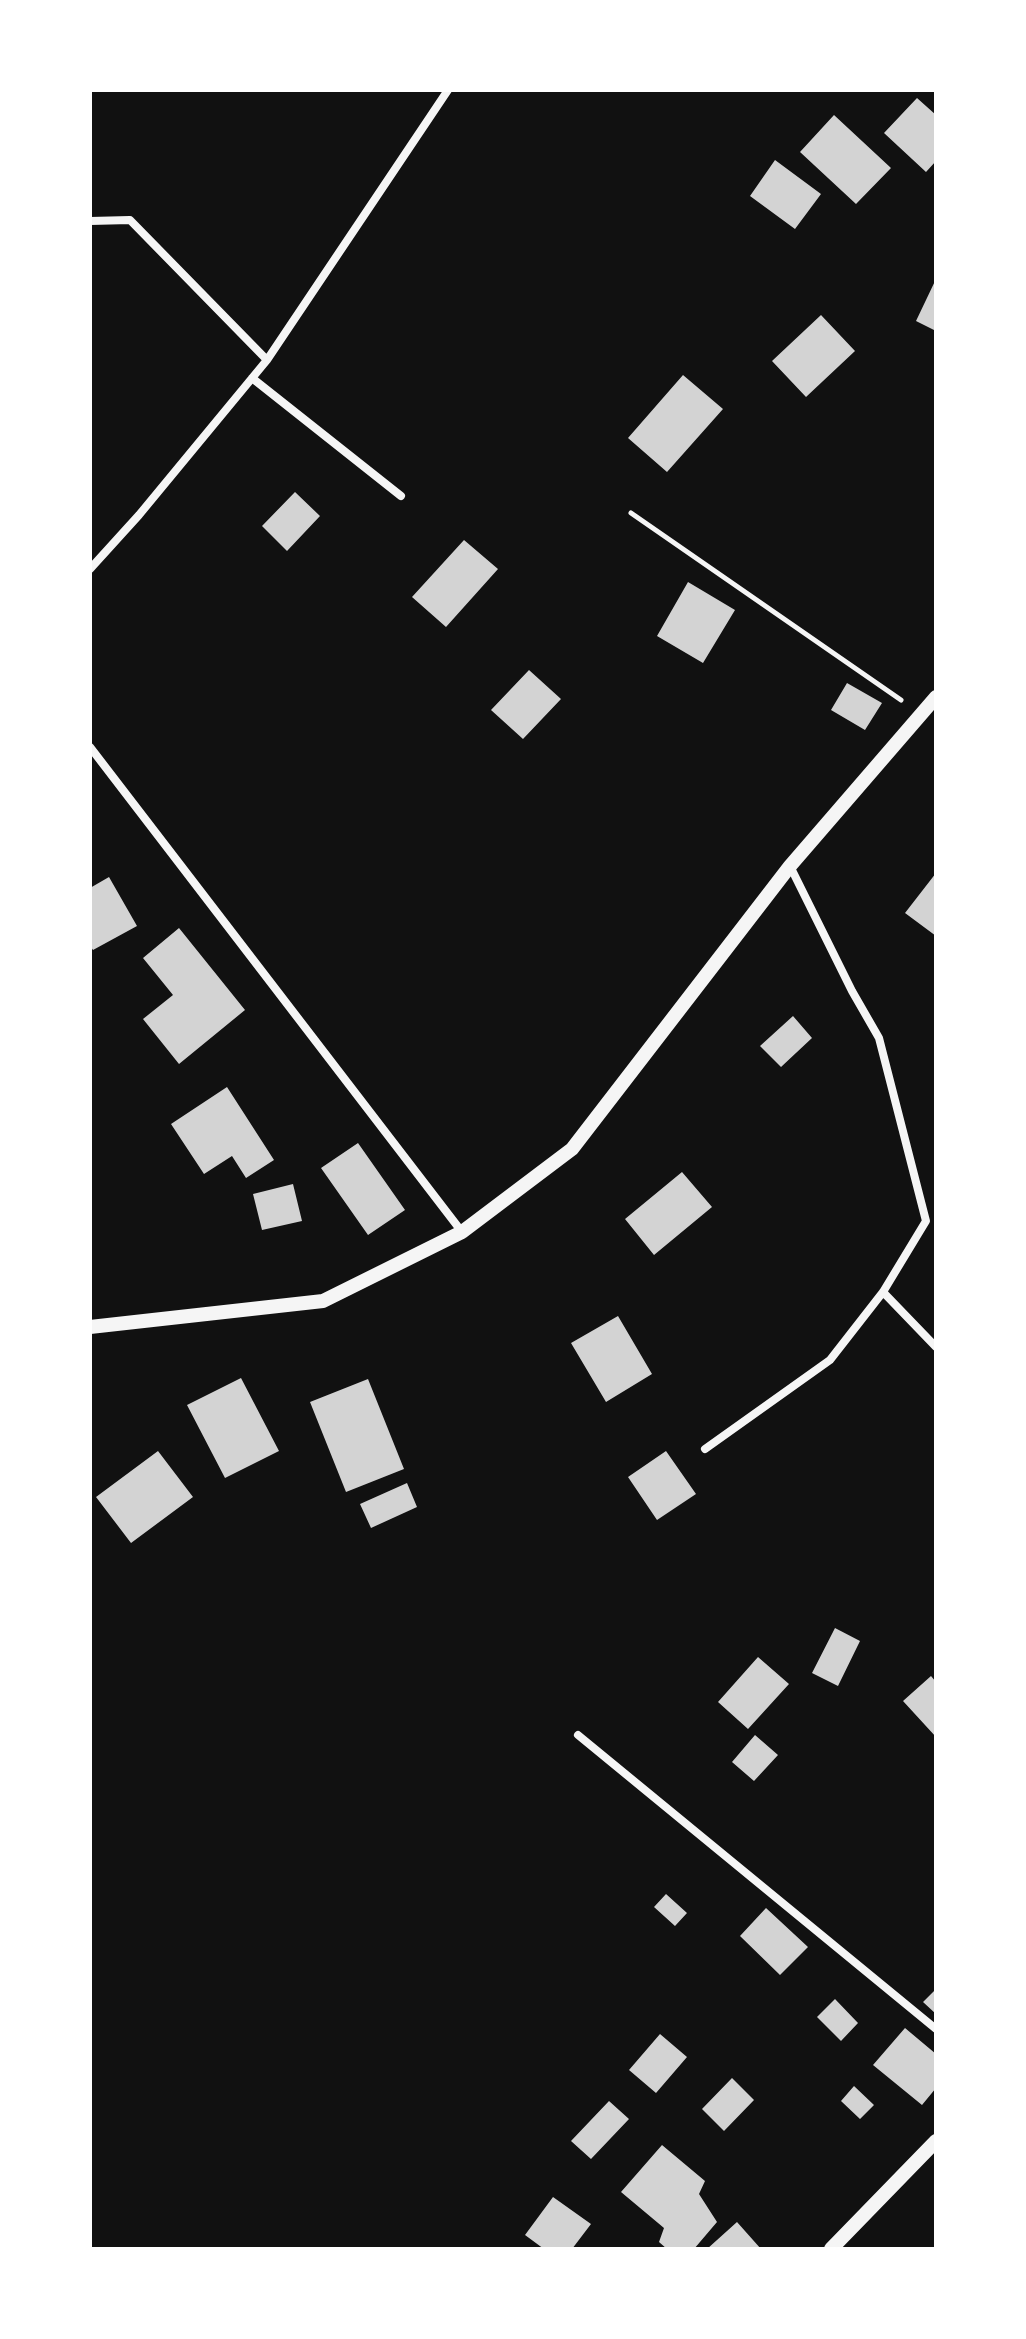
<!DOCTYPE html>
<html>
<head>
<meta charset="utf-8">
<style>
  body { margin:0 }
  #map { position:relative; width:1026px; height:2339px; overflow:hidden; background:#111; font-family:Montserrat,sans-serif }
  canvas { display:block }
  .frame { position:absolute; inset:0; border:92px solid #fff; pointer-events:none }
</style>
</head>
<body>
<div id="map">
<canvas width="1026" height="2339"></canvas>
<div class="frame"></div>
</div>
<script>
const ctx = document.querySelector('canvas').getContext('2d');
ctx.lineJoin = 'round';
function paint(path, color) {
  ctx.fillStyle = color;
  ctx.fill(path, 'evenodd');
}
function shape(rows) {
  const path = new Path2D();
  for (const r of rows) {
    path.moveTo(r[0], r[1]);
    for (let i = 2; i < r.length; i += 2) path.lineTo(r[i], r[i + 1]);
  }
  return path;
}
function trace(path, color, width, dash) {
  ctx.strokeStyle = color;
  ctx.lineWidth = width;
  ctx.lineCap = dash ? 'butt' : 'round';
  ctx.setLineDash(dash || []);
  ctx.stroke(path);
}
paint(shape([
  [917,98,936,115,936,161,926,172,884,133],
  [834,115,891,168,856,204,800,152],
  [775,160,821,194,795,229,750,196],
  [936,279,936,331,916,321],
  [821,315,855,351,806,397,772,361],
  [683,375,723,409,667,472,628,438],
  [295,492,320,516,287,551,262,526],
  [464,540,498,569,446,627,412,597],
  [688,582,735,610,703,663,657,636],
  [529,670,561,699,523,739,491,710],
  [847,683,882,703,865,730,831,710],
  [936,873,936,936,905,913],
  [109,877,137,926,93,950,90,946,90,888],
  [179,928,245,1010,179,1064,143,1019,173,995,143,958],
  [793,1016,812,1038,781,1067,760,1046],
  [227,1087,274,1160,246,1178,232,1156,204,1174,171,1124],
  [358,1143,405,1210,368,1235,321,1168],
  [682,1172,712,1207,654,1255,625,1219],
  [293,1184,302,1221,262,1230,253,1194],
  [618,1316,652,1374,606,1402,571,1343],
  [241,1378,279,1451,225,1478,187,1405],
  [368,1379,404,1469,346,1492,310,1402],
  [158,1451,193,1497,131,1543,96,1497],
  [666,1451,696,1494,657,1520,628,1477],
  [407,1483,417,1507,371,1528,360,1504],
  [835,1628,860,1641,838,1686,812,1673],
  [758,1657,789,1684,748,1729,718,1702],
  [931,1676,936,1682,936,1737,903,1701],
  [755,1735,778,1755,754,1781,732,1762],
  [666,1894,687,1913,675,1926,654,1907],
  [766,1908,808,1947,780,1975,740,1936],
  [936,1989,936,2014,923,2002],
  [835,1999,858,2023,841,2041,817,2017],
  [905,2028,936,2054,936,2088,922,2105,873,2065],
  [660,2034,687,2057,656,2093,629,2070],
  [732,2078,754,2100,724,2131,702,2109],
  [854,2086,874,2105,860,2119,841,2101],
  [609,2101,629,2119,591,2159,571,2141],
  [662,2145,705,2181,699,2194,717,2222,694,2249,667,2249,659,2242,664,2228,621,2192],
  [553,2197,591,2224,572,2249,544,2249,525,2235],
  [737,2222,761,2249,707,2249]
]), '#d3d3d3');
trace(shape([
  [631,513,901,700]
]), '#f5f5f5', 5);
trace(shape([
  [90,221,130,220,267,360],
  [252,378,401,496],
  [90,569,139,515,267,360,448,90],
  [90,747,462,1232],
  [883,1292,936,1347],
  [705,1449,830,1360,883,1292,926,1221,879,1038,852,991,790,866],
  [578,1735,936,2029]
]), '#f5f5f5', 8);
trace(shape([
  [90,1327,323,1301,462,1232,572,1149,790,866,936,697],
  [831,2249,936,2141]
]), '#f5f5f5', 14);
</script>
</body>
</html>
